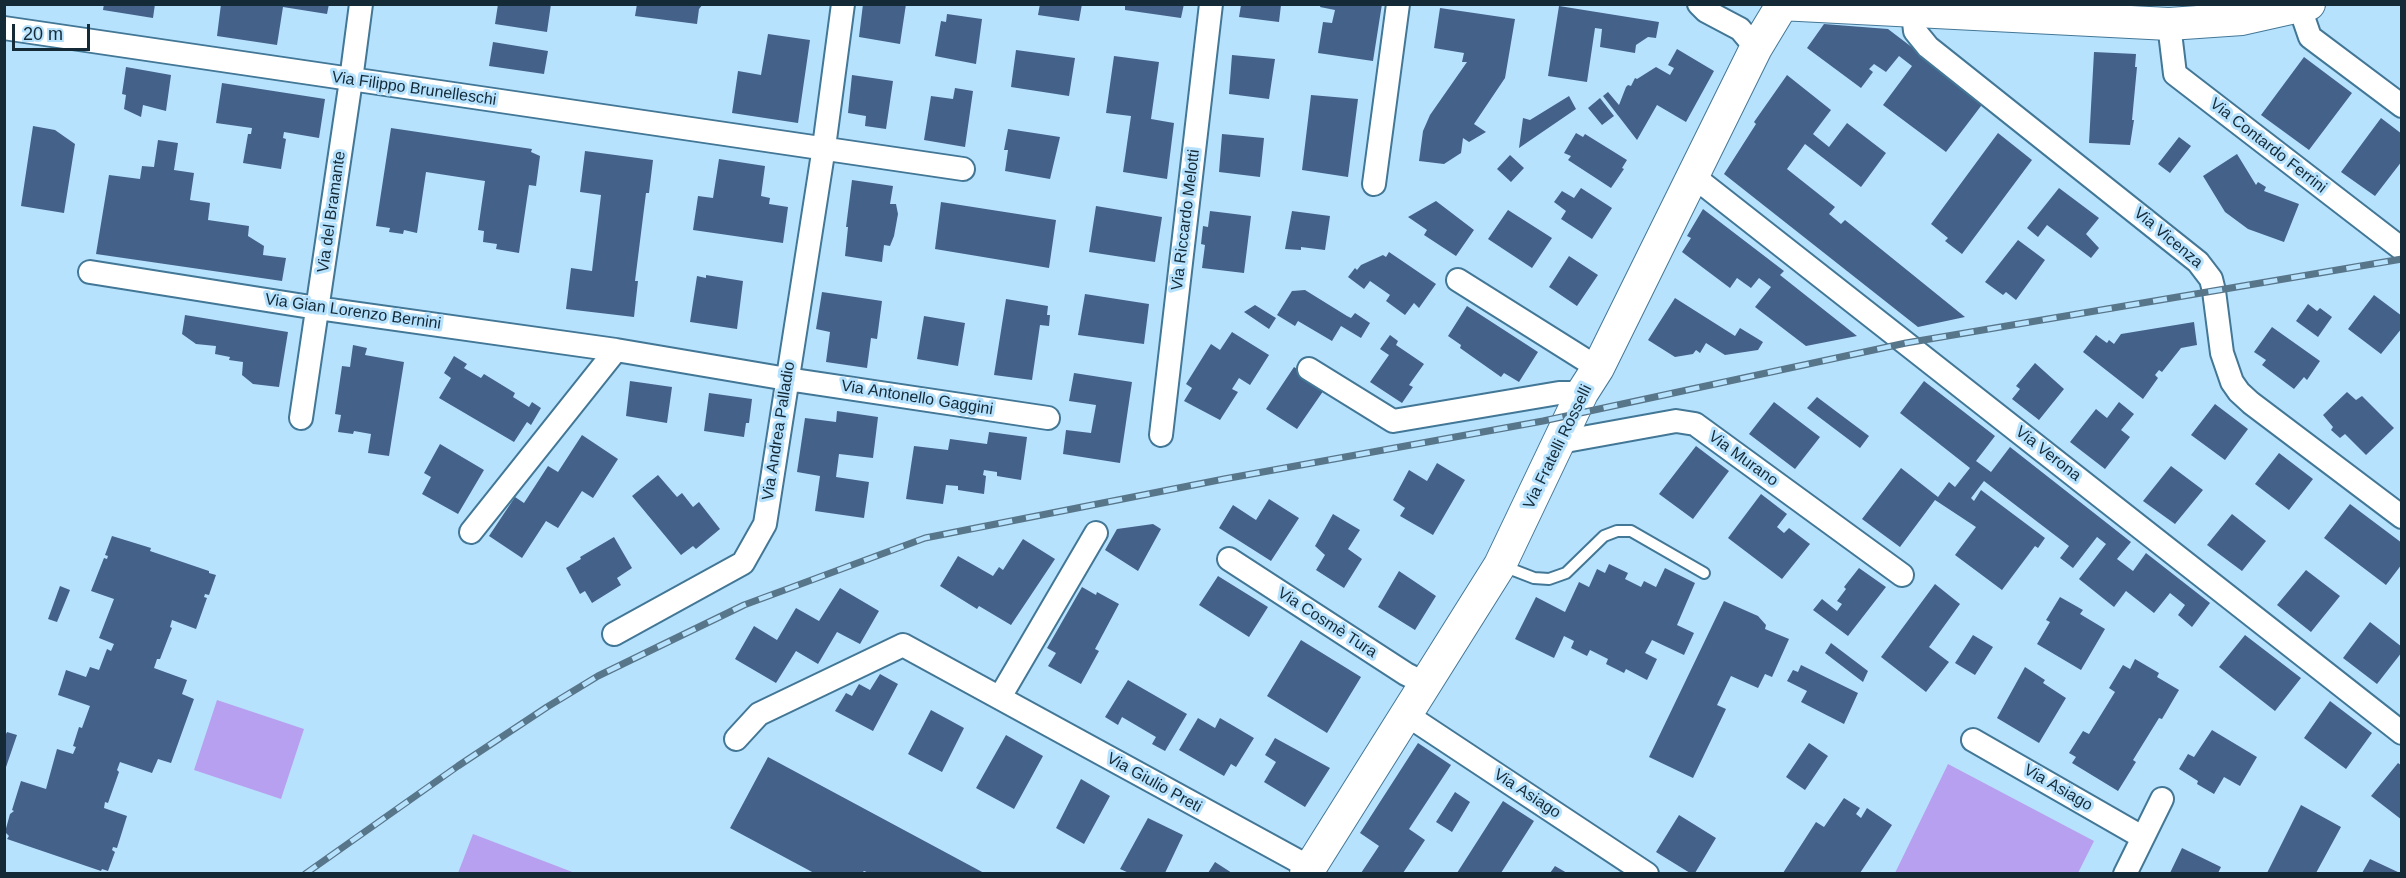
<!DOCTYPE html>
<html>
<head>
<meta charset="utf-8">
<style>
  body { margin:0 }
  #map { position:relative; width:2406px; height:878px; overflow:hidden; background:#b7e2fe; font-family:Arial,sans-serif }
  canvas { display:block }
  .frame { position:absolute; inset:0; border:6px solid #142a37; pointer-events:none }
  .scale { position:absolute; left:12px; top:24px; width:78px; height:27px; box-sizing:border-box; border:3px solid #142a37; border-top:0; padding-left:8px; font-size:18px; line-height:21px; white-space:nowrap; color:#142a37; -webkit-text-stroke:4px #b7e2fe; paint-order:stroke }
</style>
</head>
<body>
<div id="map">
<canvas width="2406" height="878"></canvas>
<div class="frame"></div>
<div class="scale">20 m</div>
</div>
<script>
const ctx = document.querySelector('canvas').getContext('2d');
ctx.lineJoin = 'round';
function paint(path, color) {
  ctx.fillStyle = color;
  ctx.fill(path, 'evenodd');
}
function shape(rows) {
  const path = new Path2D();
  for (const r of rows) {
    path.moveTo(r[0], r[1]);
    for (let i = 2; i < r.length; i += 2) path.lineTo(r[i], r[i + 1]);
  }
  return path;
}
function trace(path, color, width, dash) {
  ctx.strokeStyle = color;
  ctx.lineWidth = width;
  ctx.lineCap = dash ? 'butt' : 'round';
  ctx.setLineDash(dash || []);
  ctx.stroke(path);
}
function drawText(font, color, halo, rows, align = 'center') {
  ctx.font = font + ' Arial,sans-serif';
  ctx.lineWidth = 6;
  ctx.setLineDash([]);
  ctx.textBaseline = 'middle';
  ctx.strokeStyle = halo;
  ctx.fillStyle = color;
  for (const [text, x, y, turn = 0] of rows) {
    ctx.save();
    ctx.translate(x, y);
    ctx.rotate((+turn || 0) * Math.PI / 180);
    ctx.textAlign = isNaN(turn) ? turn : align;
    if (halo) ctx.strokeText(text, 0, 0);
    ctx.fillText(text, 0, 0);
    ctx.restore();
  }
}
paint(shape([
  [217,700,304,729,281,799,194,770],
  [1948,764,2094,841,2078,873,1895,873],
  [473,834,575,873,458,873]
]), '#b7a0ef');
paint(shape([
  [104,4,155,4,153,18,103,10],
  [221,4,329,4,327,14,283,7,277,45,217,36],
  [498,4,551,4,547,32,495,24],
  [637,4,703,4,699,9,697,24,635,16],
  [863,4,906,4,900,44,859,37],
  [1040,4,1082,4,1079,21,1038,15],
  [1125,4,1184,4,1181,18,1125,10],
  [1321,4,1382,4,1373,61,1318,53,1323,22,1332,23,1335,10,1320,7],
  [1241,5,1281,5,1279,22,1239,17],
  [1559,6,1659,22,1656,38,1648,37,1636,45,1635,53,1600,47,1602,29,1595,28,1587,82,1548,76],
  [1440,8,1515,19,1505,78,1474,124,1486,132,1469,142,1463,138,1461,153,1444,164,1419,161,1423,131,1430,115,1467,62,1462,62,1464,53,1434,48],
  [947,14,982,19,976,64,935,56,941,21,946,22],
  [1824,24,1888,29,1984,102,1946,152,1883,105,1912,66,1899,56,1886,72,1874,64,1869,69,1873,72,1861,88,1807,48],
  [768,34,810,40,798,123,732,113,738,71,761,75],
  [493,42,548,51,544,74,489,66],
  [1677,49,1714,71,1686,122,1657,105,1637,140,1603,96,1608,92,1619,105,1626,87,1628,85,1631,86,1635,78,1637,79,1656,67,1670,75,1674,68,1668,65],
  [1016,50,1075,58,1069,96,1011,87],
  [2094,52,2136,54,2135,67,2137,67,2132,120,2134,120,2130,145,2089,143],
  [1232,55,1275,59,1269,99,1229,94],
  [1114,56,1159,62,1151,119,1174,123,1167,179,1123,172,1131,116,1106,113],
  [2304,57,2352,93,2309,150,2261,115],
  [126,67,171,75,166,111,143,105,141,117,124,109,126,95,122,94],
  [852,75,893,81,886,129,865,126,866,116,848,113],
  [1787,75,1831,110,1813,134,1829,147,1847,123,1886,153,1861,187,1805,144,1787,169,1835,207,1829,214,1841,224,1845,220,1965,317,1918,327,1724,174,1756,124,1754,122],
  [222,83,325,99,319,138,284,132,283,138,286,139,281,169,243,163,248,134,251,134,252,128,216,123],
  [955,88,973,91,965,147,924,140,931,96,953,99],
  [1311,95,1358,99,1348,177,1302,170],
  [1569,96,1576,109,1519,148,1523,118,1530,120],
  [1600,98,1614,116,1602,125,1588,108],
  [2381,118,2402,134,2402,161,2375,196,2341,172],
  [33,126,55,130,75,144,64,213,21,206],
  [391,128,532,149,531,152,540,156,536,186,529,185,519,253,496,249,497,244,483,242,484,231,478,230,485,181,426,172,417,233,404,230,403,234,389,232,390,228,376,226],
  [1008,129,1060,137,1050,179,1005,171,1008,150,1004,150],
  [1576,133,1583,137,1585,134,1627,160,1622,168,1624,169,1611,188,1568,160,1571,156,1564,153],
  [1998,133,2032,160,1962,254,1945,241,1948,238,1931,224],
  [1222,134,1264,138,1260,177,1219,172],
  [2179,137,2191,146,2170,173,2158,164],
  [158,140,178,143,174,170,194,173,190,200,210,203,208,220,249,226,248,236,264,246,263,255,286,258,282,281,96,254,109,175,140,179,142,166,154,167],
  [585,151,653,160,649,193,646,193,635,281,638,281,634,317,566,309,571,268,592,271,601,195,580,192],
  [2237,154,2256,185,2258,182,2266,187,2264,191,2299,204,2284,242,2248,229,2225,212,2203,176],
  [1510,155,1524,168,1511,182,1497,169],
  [719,159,765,166,761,196,770,198,769,204,788,207,783,243,693,230,698,196,713,198],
  [852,180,893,186,890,204,896,204,898,214,894,236,890,246,884,245,882,262,845,256,848,227,846,227],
  [1581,188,1612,208,1592,239,1561,219,1566,211,1554,202,1562,191,1574,198],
  [2059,188,2099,218,2086,234,2099,248,2091,258,2047,225,2038,237,2027,228],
  [1436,201,1474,230,1456,256,1424,235,1427,230,1408,217],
  [941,202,1056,220,1049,268,935,249],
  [1096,206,1162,217,1155,262,1089,252],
  [1703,209,1784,271,1780,275,1857,336,1806,346,1755,307,1771,287,1759,278,1751,288,1737,278,1730,288,1682,252,1691,238,1687,236],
  [1508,210,1552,238,1532,268,1488,239],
  [1210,211,1251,216,1244,273,1202,268,1205,245,1201,244,1203,226,1208,227],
  [1292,211,1330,216,1325,250,1301,247,1301,250,1285,249],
  [2018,240,2045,260,2016,300,2006,292,2003,295,1985,282],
  [1389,252,1436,284,1419,308,1414,303,1405,315,1386,301,1390,295,1370,281,1364,289,1348,277,1355,268,1357,270,1361,265,1383,255,1386,257],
  [1569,256,1598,275,1577,306,1549,287],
  [706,275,743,281,737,329,690,322,697,276,706,278],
  [1305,290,1347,316,1351,318,1355,313,1370,323,1361,338,1341,326,1332,341,1298,321,1295,326,1277,315,1292,291],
  [822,292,882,301,877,339,871,338,867,368,826,362,830,332,816,329],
  [1085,294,1149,304,1144,344,1078,335],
  [2374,295,2402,316,2402,328,2381,354,2348,329],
  [1675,298,1735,336,1740,328,1763,342,1758,350,1725,355,1706,343,1700,353,1696,350,1693,354,1675,357,1648,340],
  [1006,299,1048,306,1047,315,1050,315,1049,326,1040,325,1032,380,994,375],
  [2308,304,2317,311,2320,308,2332,317,2318,337,2296,321],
  [1255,305,1276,318,1269,329,1244,312],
  [1467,306,1538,352,1519,382,1504,373,1501,377,1460,348,1461,345,1448,336],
  [185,315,288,332,279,387,253,384,242,375,243,362,229,360,230,357,215,354,216,346,196,344,182,334],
  [924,316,965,323,958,366,917,359],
  [2194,322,2197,345,2181,348,2162,372,2159,370,2155,375,2158,378,2143,399,2083,352,2096,335,2107,343,2109,340,2114,344,2121,334],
  [2272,327,2320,361,2307,380,2304,377,2294,389,2262,365,2266,360,2254,352],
  [1232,332,1269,355,1250,385,1239,378,1232,389,1238,392,1220,420,1184,401,1192,388,1186,384,1211,344,1220,350],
  [1390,335,1398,341,1396,345,1424,364,1409,385,1413,387,1402,403,1370,382,1389,355,1380,349],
  [353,345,367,348,365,355,404,362,389,456,368,453,371,434,354,431,353,434,338,432,341,415,335,414,342,366,350,367],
  [454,356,467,364,464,368,481,378,484,374,515,393,513,397,529,407,532,402,541,408,531,425,527,422,514,442,439,398,451,378,444,373],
  [2035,363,2064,389,2039,420,2012,399,2020,389,2016,386],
  [1294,367,1326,387,1297,429,1266,409],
  [1074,373,1132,382,1120,463,1063,454,1066,430,1091,433,1096,405,1069,401],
  [630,381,672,387,667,423,626,416],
  [1924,381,1995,436,1976,461,1991,472,2010,447,2131,542,2117,559,2133,571,2146,553,2210,603,2192,627,2178,615,2185,605,2170,593,2154,613,2126,591,2114,607,2079,579,2106,544,2097,537,2073,568,2060,558,2069,546,1984,481,1971,498,1974,501,1981,490,2045,538,2038,548,2035,546,2002,590,1955,555,1976,527,1935,500,1900,547,1862,519,1901,468,1938,497,1949,482,1955,487,1970,468,1900,413],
  [2347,392,2356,400,2362,396,2394,428,2366,455,2345,434,2340,438,2331,430,2333,427,2323,415],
  [709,393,752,399,749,423,746,423,744,437,704,431],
  [1817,397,1869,436,1860,448,1807,408],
  [1774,402,1820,437,1795,469,1749,434],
  [2119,402,2134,414,2121,430,2130,437,2105,469,2070,442,2096,409,2107,418],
  [2215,404,2248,429,2225,460,2191,435],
  [837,411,878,417,873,458,839,454,836,477,869,482,864,518,815,511,820,476,797,472,805,418,836,422],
  [989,432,1027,437,1021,480,997,476,997,472,984,470,983,475,986,476,984,494,958,490,958,486,946,485,943,504,906,499,914,446,948,450,950,439,987,444],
  [582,435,618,459,593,498,582,491,558,528,546,521,522,558,489,536,515,497,524,503,548,466,558,472],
  [440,444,484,470,458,514,422,494,431,477,424,473],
  [1696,446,1729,471,1693,519,1659,494],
  [2279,453,2313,479,2289,510,2255,484],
  [1437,463,1465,480,1433,535,1400,516,1405,508,1393,500,1409,470,1427,481],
  [2171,466,2203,490,2175,524,2143,501],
  [658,475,677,497,682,493,693,507,699,502,720,529,696,549,693,546,681,555,632,496],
  [1761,494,1787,514,1777,527,1784,533,1789,528,1810,544,1782,579,1728,538],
  [1269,499,1299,518,1271,561,1219,528,1233,505,1256,520],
  [2350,504,2402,543,2402,564,2386,585,2324,538],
  [1333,514,1360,530,1348,549,1362,559,1344,588,1316,570,1325,555,1315,546],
  [2232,514,2266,541,2242,571,2207,545],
  [1153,524,1161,529,1138,571,1105,550,1117,529],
  [112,536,151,548,150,551,209,571,209,573,216,575,209,595,205,594,204,597,207,598,196,629,172,620,170,627,172,628,160,659,157,659,154,668,187,680,182,694,194,699,171,763,158,759,152,773,120,762,117,770,119,772,108,803,105,802,104,808,127,816,117,848,113,847,112,850,115,852,108,871,102,869,101,871,7,839,9,836,5,832,10,814,14,811,12,810,21,781,46,789,57,749,73,754,76,747,73,746,79,727,82,728,90,706,58,695,66,670,86,677,90,667,99,670,107,649,111,651,114,644,99,638,114,599,91,591,104,558,107,559,108,556,105,555],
  [614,537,632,568,617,578,621,585,592,603,585,591,580,594,566,568,581,559,580,557],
  [1023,539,1055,559,1011,625,979,606,977,609,940,586,958,556,993,576,999,567,1003,570],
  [1609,564,1628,573,1625,579,1641,587,1644,581,1656,587,1665,568,1695,583,1677,625,1694,633,1684,655,1652,640,1645,653,1657,659,1647,680,1626,669,1624,673,1606,664,1608,659,1590,650,1587,656,1571,648,1574,641,1564,636,1554,658,1515,639,1536,597,1565,612,1579,582,1589,587,1597,569,1605,573],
  [1859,568,1886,587,1848,636,1813,610,1822,599,1837,611,1842,604,1837,601,1846,589,1844,587],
  [2306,570,2340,596,2311,632,2277,605],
  [1399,571,1436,596,1415,630,1378,607],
  [1218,576,1268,607,1249,637,1199,605],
  [1935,584,1960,604,1929,647,1949,662,1926,692,1881,657],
  [60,586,70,590,57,622,48,619],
  [1082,587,1096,595,1097,592,1119,604,1095,649,1099,651,1081,684,1048,666,1056,653,1047,648],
  [840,588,879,611,860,644,837,632,818,664,796,651,776,683,735,659,754,626,777,640,796,608,819,621],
  [2060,597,2083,610,2080,614,2105,629,2081,670,2037,644,2050,622,2046,620],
  [1724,601,1758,616,1766,625,1765,629,1789,639,1772,677,1765,674,1758,688,1731,676,1717,705,1726,709,1693,778,1649,757],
  [2370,622,2402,647,2402,652,2377,684,2343,658],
  [1973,635,1993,647,1975,675,1955,663],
  [2245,635,2301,678,2275,711,2219,667],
  [1301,640,1361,677,1327,733,1267,696],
  [1831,643,1868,671,1863,682,1825,653],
  [2135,659,2159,673,2157,677,2179,690,2162,719,2159,718,2133,760,2136,762,2118,791,2072,763,2076,757,2069,753,2083,731,2089,734,2115,692,2109,688,2123,665,2130,669],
  [1801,665,1858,693,1844,724,1801,702,1807,691,1787,681,1793,670,1798,672],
  [2025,667,2045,680,2043,683,2066,698,2039,743,1997,718],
  [880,674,898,684,873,731,835,711,846,693,852,696,859,684,870,690],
  [1128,680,1187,714,1165,751,1152,744,1156,737,1122,717,1118,725,1105,717],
  [2330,701,2372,733,2346,769,2304,738],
  [931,710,964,728,942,772,908,754],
  [1198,718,1215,728,1220,718,1254,738,1236,767,1231,764,1224,776,1179,750],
  [2212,730,2257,757,2240,786,2224,777,2214,794,2197,784,2198,781,2179,769,2188,754,2194,757],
  [7,732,17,735,5,770,4,738],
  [1006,735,1043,756,1014,809,976,788],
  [1275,738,1330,768,1305,807,1264,782,1276,762,1265,755],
  [1418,743,1451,765,1409,829,1425,840,1403,873,1361,873,1379,846,1360,833],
  [1809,743,1828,756,1805,790,1786,777],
  [768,757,984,873,869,873,864,871,862,873,814,873,730,828],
  [2398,763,2402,766,2402,820,2371,796],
  [1081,779,1110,796,1084,844,1056,828],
  [1455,792,1470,802,1452,832,1436,822],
  [1844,798,1860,808,1856,814,1861,818,1867,808,1892,825,1860,873,1783,873,1816,822,1824,827],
  [1503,801,1534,821,1501,873,1457,873],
  [2301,805,2341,827,2316,873,2267,873],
  [1679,815,1716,838,1695,873,1690,873,1656,852],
  [1148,818,1183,835,1165,873,1129,873,1120,869],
  [2182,848,2221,867,2218,873,2170,873],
  [2370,859,2400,873,2362,873],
  [1215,862,1232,873,1208,873],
  [1555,866,1567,873,1550,873]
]), '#44618a');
const lane = shape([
  [1503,566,1534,578,1549,579,1566,573,1604,536,1617,531,1631,531,1704,573]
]);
const street = shape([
  [1699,4,1706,11,1740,29,1756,48],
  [2300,8,2310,37,2402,106],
  [1913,13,1915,31,1928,47,2198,262,2211,279,2214,291,2222,353,2232,382,2239,392,2251,403,2402,517],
  [2169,24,2175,74,2402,249],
  [4,28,963,169],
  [1693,176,2402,733],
  [1374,184,1398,4],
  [90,272,317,308,616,350,787,379,1048,418],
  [1458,280,1598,368],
  [1309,369,1393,421,1559,393,1582,393],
  [301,418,351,80,361,4],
  [1161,435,1211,4],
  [1560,442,1676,421,1695,424,1902,575],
  [471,532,616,350],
  [1229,559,1406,674,1426,684],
  [614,634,743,563,765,524,824,147,843,4],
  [1000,697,1096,533],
  [1407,715,1647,874],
  [736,739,759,714,903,645,1309,867],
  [1973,740,2142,837],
  [2125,874,2162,799]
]);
const secondary = shape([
  [1780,4,2169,24,2242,19,2309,4],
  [1306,874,1500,565,1582,393,1598,368,1756,48,1782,5]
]);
trace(lane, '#437796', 14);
trace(street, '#437796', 26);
trace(secondary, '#437796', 34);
trace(lane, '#fff', 10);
trace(street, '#fff', 22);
trace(secondary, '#fff', 32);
const rail = shape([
  [305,874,458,766,547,707,598,676,744,605,925,538,1224,479,1543,421,1906,343,2402,259]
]);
trace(rail, '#58768a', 7);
trace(rail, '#b7e2fe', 4.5, [14]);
drawText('16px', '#142a37', '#b7e2fe', [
  ["Via Filippo Brunelleschi",414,89,8],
  ["Via Contardo Ferrini",2268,146,38],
  ["Via del Bramante",332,212,-82],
  ["Via Riccardo Melotti",1186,220,-83],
  ["Via Vicenza",2168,238,40],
  ["Via Gian Lorenzo Bernini",353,312,8],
  ["Via Antonello Gaggini",917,398,9],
  ["Via Andrea Palladio",779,431,-81],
  ["Via Fratelli Rosselli",1558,447,-64],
  ["Via Verona",2048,454,38],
  ["Via Murano",1743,459,36],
  ["Via Cosmè Tura",1327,623,33],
  ["Via Giulio Preti",1154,783,29],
  ["Via Asiago",2058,788,30],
  ["Via Asiago",1527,794,33]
]);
</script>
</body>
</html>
